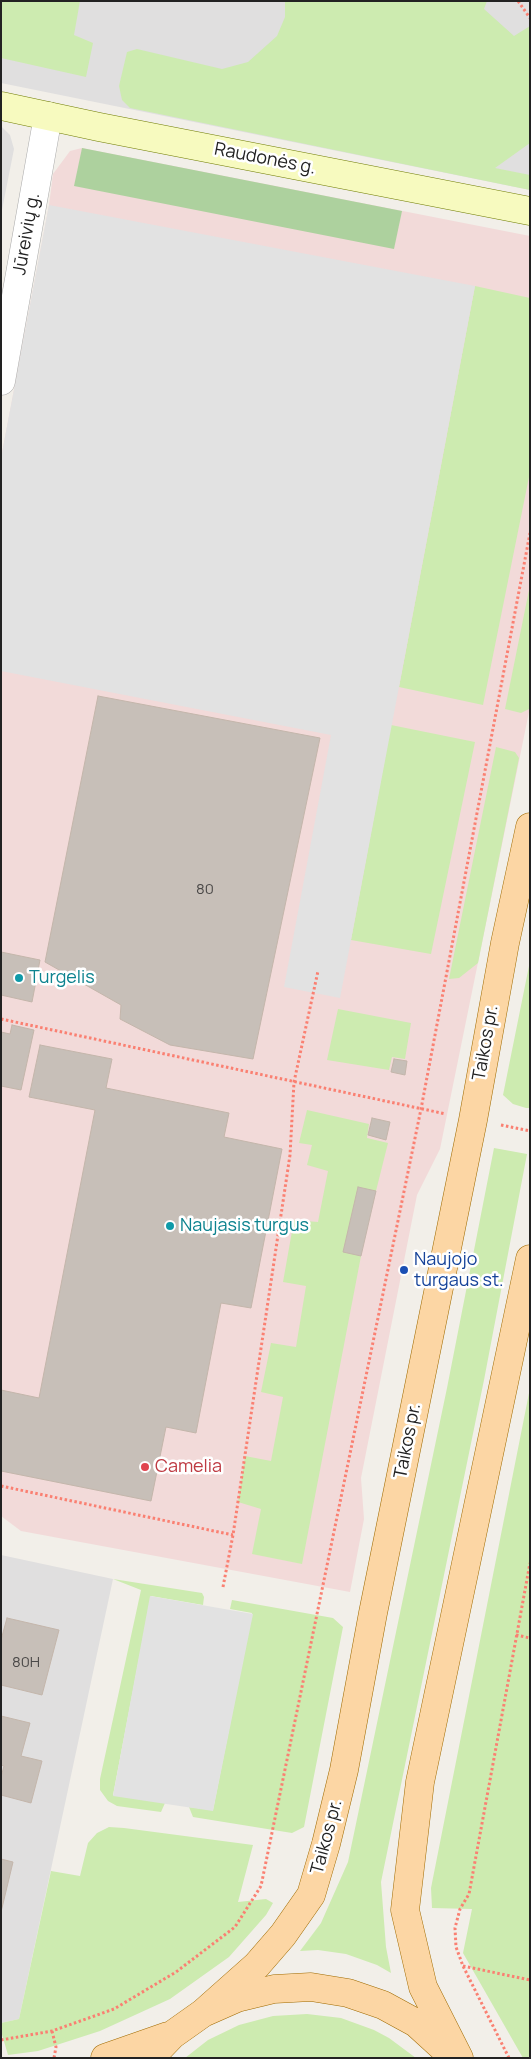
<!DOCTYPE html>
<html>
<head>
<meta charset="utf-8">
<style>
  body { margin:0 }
  #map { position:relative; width:531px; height:2059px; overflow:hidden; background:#f2efe9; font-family:Manrope,sans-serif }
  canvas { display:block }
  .frame { position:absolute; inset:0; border:2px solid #222; pointer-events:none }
</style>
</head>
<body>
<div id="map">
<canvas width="531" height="2059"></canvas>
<div class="frame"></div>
</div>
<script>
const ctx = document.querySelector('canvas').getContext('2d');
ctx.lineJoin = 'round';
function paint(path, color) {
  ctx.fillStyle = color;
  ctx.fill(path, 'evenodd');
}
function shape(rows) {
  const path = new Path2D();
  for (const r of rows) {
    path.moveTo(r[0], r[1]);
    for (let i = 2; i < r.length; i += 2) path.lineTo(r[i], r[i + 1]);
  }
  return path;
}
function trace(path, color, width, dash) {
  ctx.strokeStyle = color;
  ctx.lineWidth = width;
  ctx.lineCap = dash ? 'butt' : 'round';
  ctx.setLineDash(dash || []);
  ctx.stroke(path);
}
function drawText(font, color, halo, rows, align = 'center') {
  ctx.font = font + ' Manrope,sans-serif';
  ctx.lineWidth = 5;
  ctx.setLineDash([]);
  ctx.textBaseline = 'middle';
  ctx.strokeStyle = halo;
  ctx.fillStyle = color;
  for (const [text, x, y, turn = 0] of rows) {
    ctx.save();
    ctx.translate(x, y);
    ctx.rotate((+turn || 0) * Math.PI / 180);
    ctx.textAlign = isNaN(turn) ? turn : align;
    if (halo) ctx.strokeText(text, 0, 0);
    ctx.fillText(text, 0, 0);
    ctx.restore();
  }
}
paint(shape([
  [1,1,530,1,530,190,1,83],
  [1,126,10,135,14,149,1,215],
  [1,1555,113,1579,19,2019,1,2023]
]), '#e0dfdf');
paint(shape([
  [82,148,530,236,530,707,440,1149,417,1195,361,1478,364,1519,350,1592,21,1531,1,1516,1,458,49,205,53,174,70,151]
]), '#f2dad9');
paint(shape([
  [1,1,80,1,74,35,93,43,86,77,1,58],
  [285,1,487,1,484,9,514,36,530,26,530,143,495,168,530,175,530,190,130,108,122,100,119,86,127,52,137,49,222,69,248,62,277,36,285,17],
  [475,286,530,298,530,472,483,705,399,687],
  [530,585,530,707,529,709,521,713,505,709],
  [391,725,475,742,431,954,351,940],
  [496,747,515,752,519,758,478,963,459,978,449,979],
  [530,961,530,1108,526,1108,513,1104,503,1095],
  [338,1009,411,1023,405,1059,392,1057,389,1070,327,1060],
  [307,1110,369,1124,367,1138,388,1143,376,1191,358,1188,344,1251,361,1256,302,1564,252,1554,261,1509,238,1502,245,1456,271,1461,283,1397,261,1392,271,1343,296,1347,306,1286,283,1282,294,1220,318,1222,328,1171,307,1165,312,1145,299,1143],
  [494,1148,527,1154,484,1380,381,1882,386,1947,391,1973,377,1965,346,1954,318,1950,300,1951,321,1923,348,1862,447,1388],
  [530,1388,530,2058,523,2058,463,1953,472,1909,432,1908,431,1888],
  [113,1579,202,1593,204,1597,203,1605,151,1596,113,1795,165,1803,161,1812,117,1806,108,1801,100,1790,100,1779,141,1590],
  [232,1600,333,1618,343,1627,304,1827,292,1833,193,1817,189,1807,213,1810,252,1613,230,1609],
  [109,1827,124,1828,253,1845,238,1902,266,1899,273,1903,266,1915,229,1957,170,1999,100,2031,38,2051,8,2055,1,2031,1,2023,19,2019,51,1871,80,1876,88,1843,97,1833],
  [307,2014,341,2018,374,2030,389,2038,416,2058,185,2058,208,2040,239,2025,273,2016]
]), '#cdebb0');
paint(shape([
  [82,148,402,211,394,249,74,186]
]), '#add19e');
paint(shape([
  [49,205,475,286,340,998,284,987,331,735,1,671,1,458],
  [150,1596,253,1614,213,1811,113,1796]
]), '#e2e2e2');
const building = shape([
  [98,696,320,738,253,1059,170,1045,120,1019,121,1005,45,962,98,696],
  [1,952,40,960,32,1002,1,995,1,952],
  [12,1025,34,1030,21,1090,1,1086,1,1032,10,1034,12,1025],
  [40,1045,112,1059,106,1088,229,1113,224,1137,282,1149,251,1308,221,1303,196,1433,166,1427,151,1501,1,1471,1,1390,39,1398,95,1110,29,1097,40,1045],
  [394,1059,407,1061,405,1075,391,1072,394,1059],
  [372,1118,390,1122,386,1140,368,1135,372,1118],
  [358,1187,376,1191,361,1256,343,1252,358,1187],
  [7,1618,59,1630,42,1695,1,1685,1,1640,7,1618],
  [1,1716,30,1723,21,1756,42,1761,31,1803,1,1795,1,1777,4,1766,1,1765,1,1716],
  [1,1859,13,1862,1,1912,1,1859]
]);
paint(building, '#c7bfb8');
trace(building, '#c4b6ab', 1);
const street = shape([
  [1,381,48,116]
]);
const secondary = shape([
  [1,106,99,127,530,211]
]);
const primary = shape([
  [203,2013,257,1965,283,1935,311,1895,326,1844,344,1770,373,1613,473,1120,505,943,530,827],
  [105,2058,168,2036],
  [150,2058,172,2035,203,2013,237,1998,274,1989,311,1987,348,1993,383,2005,416,2023,450,2054],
  [459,2058,423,1987,405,1910,420,1782,530,1259]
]);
trace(street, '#a9a9a9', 29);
trace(secondary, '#707d05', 29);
trace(primary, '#a06b00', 29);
trace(shape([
  [518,1,530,18],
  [1,1019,446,1114],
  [501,1125,530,1131],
  [1,1486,233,1535],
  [223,1587,233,1535,290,1155,294,1082,318,971],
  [516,1635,530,1638],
  [463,1966,530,1980],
  [52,2031,56,2047,54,2058],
  [1,2040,52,2031,114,2009,176,1972,235,1927,261,1886,421,1109,530,533],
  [509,2058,463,1966,456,1947,455,1928,460,1909,469,1894,530,1563]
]), '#fa8072', 3, [2.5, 2.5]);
trace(street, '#fff', 28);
trace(secondary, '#f7fabf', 28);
trace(primary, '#fcd6a4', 28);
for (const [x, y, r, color] of [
  [19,978,5,"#0f9aa8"],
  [170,1226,5,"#0f9aa8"],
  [404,1270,5,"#1a4fb4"],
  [145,1467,5,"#e0444e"]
]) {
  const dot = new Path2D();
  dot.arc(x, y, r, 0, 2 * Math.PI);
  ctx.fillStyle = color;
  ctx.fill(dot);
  trace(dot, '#fff', 2);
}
drawText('15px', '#4b4948', null, [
  ["80",205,890],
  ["80H",26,1663]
]);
drawText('18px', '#222', '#fff', [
  ["Raudonės g.",265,159,11],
  ["Jūreivių g.",27,234,-80],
  ["Taikos pr.",486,1043,-80],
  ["Taikos pr.",408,1441,-79],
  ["Taikos pr.",327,1837,-75]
]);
drawText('18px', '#0d838f', '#fff', [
  ["Turgelis",29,978],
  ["Naujasis turgus",180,1226]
], 'left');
drawText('18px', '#164399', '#fff', [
  ["Naujojo",414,1260],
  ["turgaus st.",414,1281]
], 'left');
drawText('18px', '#be3a42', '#fff', [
  ["Camelia",155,1467]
], 'left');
</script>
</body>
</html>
